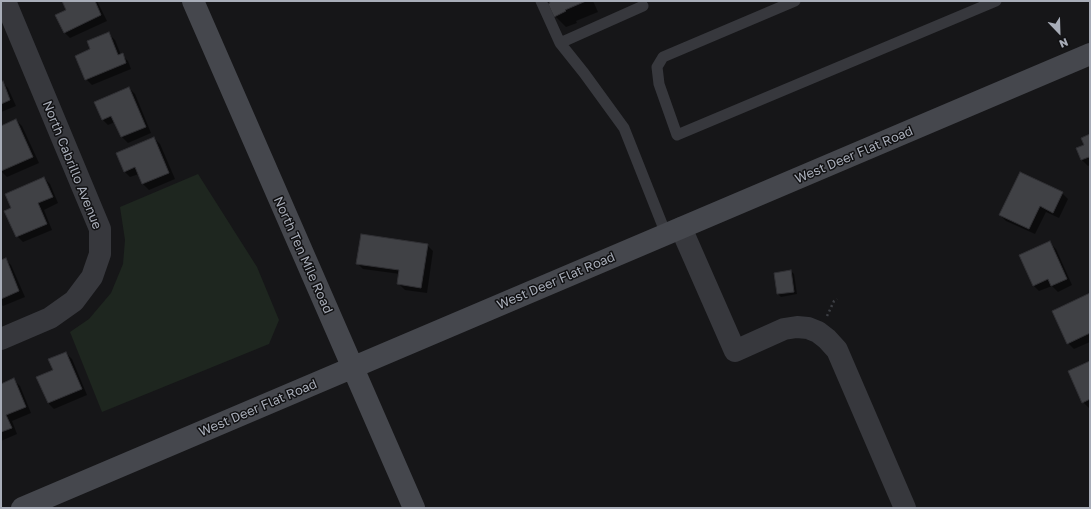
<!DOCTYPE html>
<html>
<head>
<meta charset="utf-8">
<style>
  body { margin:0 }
  #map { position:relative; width:1091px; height:509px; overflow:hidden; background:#161618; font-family:"Golos Text",sans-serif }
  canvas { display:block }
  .frame { position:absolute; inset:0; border:2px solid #a8adb8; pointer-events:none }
  .north { position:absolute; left:1039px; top:12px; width:40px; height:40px; -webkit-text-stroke:3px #111113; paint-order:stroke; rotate:157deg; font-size:11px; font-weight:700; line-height:16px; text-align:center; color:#a8adb8 }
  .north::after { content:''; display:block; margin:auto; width:14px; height:18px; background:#a8adb8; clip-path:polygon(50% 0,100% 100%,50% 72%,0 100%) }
</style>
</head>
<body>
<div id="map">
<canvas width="1091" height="509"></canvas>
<div class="frame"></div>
<div class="north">N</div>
</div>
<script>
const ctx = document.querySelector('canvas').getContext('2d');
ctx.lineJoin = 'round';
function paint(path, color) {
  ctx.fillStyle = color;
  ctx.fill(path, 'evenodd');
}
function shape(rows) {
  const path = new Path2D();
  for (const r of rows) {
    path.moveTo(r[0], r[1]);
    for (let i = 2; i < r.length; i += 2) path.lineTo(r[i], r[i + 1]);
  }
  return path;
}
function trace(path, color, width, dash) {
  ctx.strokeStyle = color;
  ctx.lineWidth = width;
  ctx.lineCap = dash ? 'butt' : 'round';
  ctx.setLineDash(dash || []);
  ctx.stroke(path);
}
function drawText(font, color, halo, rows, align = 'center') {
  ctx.font = font + ' "Golos Text",sans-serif';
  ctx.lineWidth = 3;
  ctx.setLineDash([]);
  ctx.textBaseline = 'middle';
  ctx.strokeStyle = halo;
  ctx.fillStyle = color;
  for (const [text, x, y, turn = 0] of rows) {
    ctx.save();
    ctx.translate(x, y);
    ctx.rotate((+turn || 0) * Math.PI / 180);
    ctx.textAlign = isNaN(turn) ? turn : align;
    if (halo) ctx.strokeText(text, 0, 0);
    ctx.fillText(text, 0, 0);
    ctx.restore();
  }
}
paint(shape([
  [198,174,257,267,279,320,269,344,102,412,70,332,89,319,111,293,123,264,125,240,120,207]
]), '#1e261f');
paint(shape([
  [63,1,97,1,107,21,70,38,64,32,68,10],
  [550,1,593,1,598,12,576,21,577,23,566,27,555,16],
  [109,34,115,40,121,55,122,55,128,61,131,69,92,85,86,79,91,50],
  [2,82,8,88,16,106,1,112,1,83],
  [129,88,135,94,151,133,128,143,122,137,115,122,108,125,102,119],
  [16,120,22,126,39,163,7,177,1,171,1,127],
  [1090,135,1090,165,1088,166,1082,160,1078,149,1085,146],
  [154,138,160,144,175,179,149,190,143,184,139,174,130,177,124,171],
  [44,178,50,184,58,203,44,210,52,230,23,242,17,236,12,209],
  [1062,193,1068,199,1059,218,1046,212,1035,234,1006,221,1000,215],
  [1050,243,1056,249,1072,285,1058,292,1052,286,1039,291,1033,285],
  [427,245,433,251,427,293,405,290,399,284,400,274,363,269,357,263],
  [5,259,11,265,25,297,3,306,1,304,1,261],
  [791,271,794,274,797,294,781,297,778,294,775,274],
  [1090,295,1090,342,1074,349,1068,343],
  [66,353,72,359,87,395,54,409,48,403,54,371],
  [1090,362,1090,408,1089,408,1083,402],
  [14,380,20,386,31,413,12,421,17,434,1,441,1,385]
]), '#0007');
const building = shape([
  [62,1,95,1,101,15,64,33,55,15,66,10,62,1],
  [549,1,586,1,565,10,566,11,554,17,548,4,550,3,549,1],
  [109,32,118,55,123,53,126,63,85,80,75,56,90,49,87,41,109,32],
  [3,81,10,100,1,104,1,82,3,81],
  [129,87,146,127,121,137,111,116,102,120,94,102,129,87],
  [16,119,33,157,1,171,1,126,16,119],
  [1090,134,1090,160,1089,157,1081,160,1076,148,1084,145,1081,138,1090,134],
  [154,137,169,173,142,184,135,167,124,172,116,153,154,137],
  [1020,172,1063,192,1053,213,1040,206,1029,229,999,215,1020,172],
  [44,177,53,197,38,203,47,224,16,237,4,211,11,208,5,194,44,177],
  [361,234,428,244,421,288,397,284,399,270,356,264,361,234],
  [1050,241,1067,279,1051,286,1048,279,1033,286,1019,255,1050,241],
  [6,258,19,291,1,299,1,260,6,258],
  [791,270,794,292,777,294,774,273,791,270],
  [1090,293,1090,333,1067,344,1052,311,1090,293],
  [66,352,82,389,48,403,36,377,53,370,48,359,66,352],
  [1090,361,1090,399,1082,403,1068,371,1090,361],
  [14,378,26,407,6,415,12,428,1,432,1,384,14,378]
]);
paint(building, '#404145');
trace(building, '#303034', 1);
trace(shape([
  [827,316,834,301,837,299]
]), '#3d3f44', 2.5, [2, 3]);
trace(shape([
  [541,1,560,43,584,73,624,128,666,234],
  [795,1,663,57,657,67,659,84,677,135,996,1],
  [560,43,643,6]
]), '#37383d', 11);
trace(shape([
  [681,228,735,351,784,329,797,327,808,328,818,332,827,339,837,350,905,508],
  [1,339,50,318,74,301,92,277,100,254,100,229,5,1]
]), '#37383d', 22);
trace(shape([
  [193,1,414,508],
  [22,508,1090,54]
]), '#45474d', 22);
drawText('13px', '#a8adb8', '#111113', [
  ["West Deer Flat Road",854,155,-23],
  ["North Cabrillo Avenue",72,165,68],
  ["North Ten Mile Road",303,255,66],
  ["West Deer Flat Road",556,281,-23],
  ["West Deer Flat Road",258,408,-23]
]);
</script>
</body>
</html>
